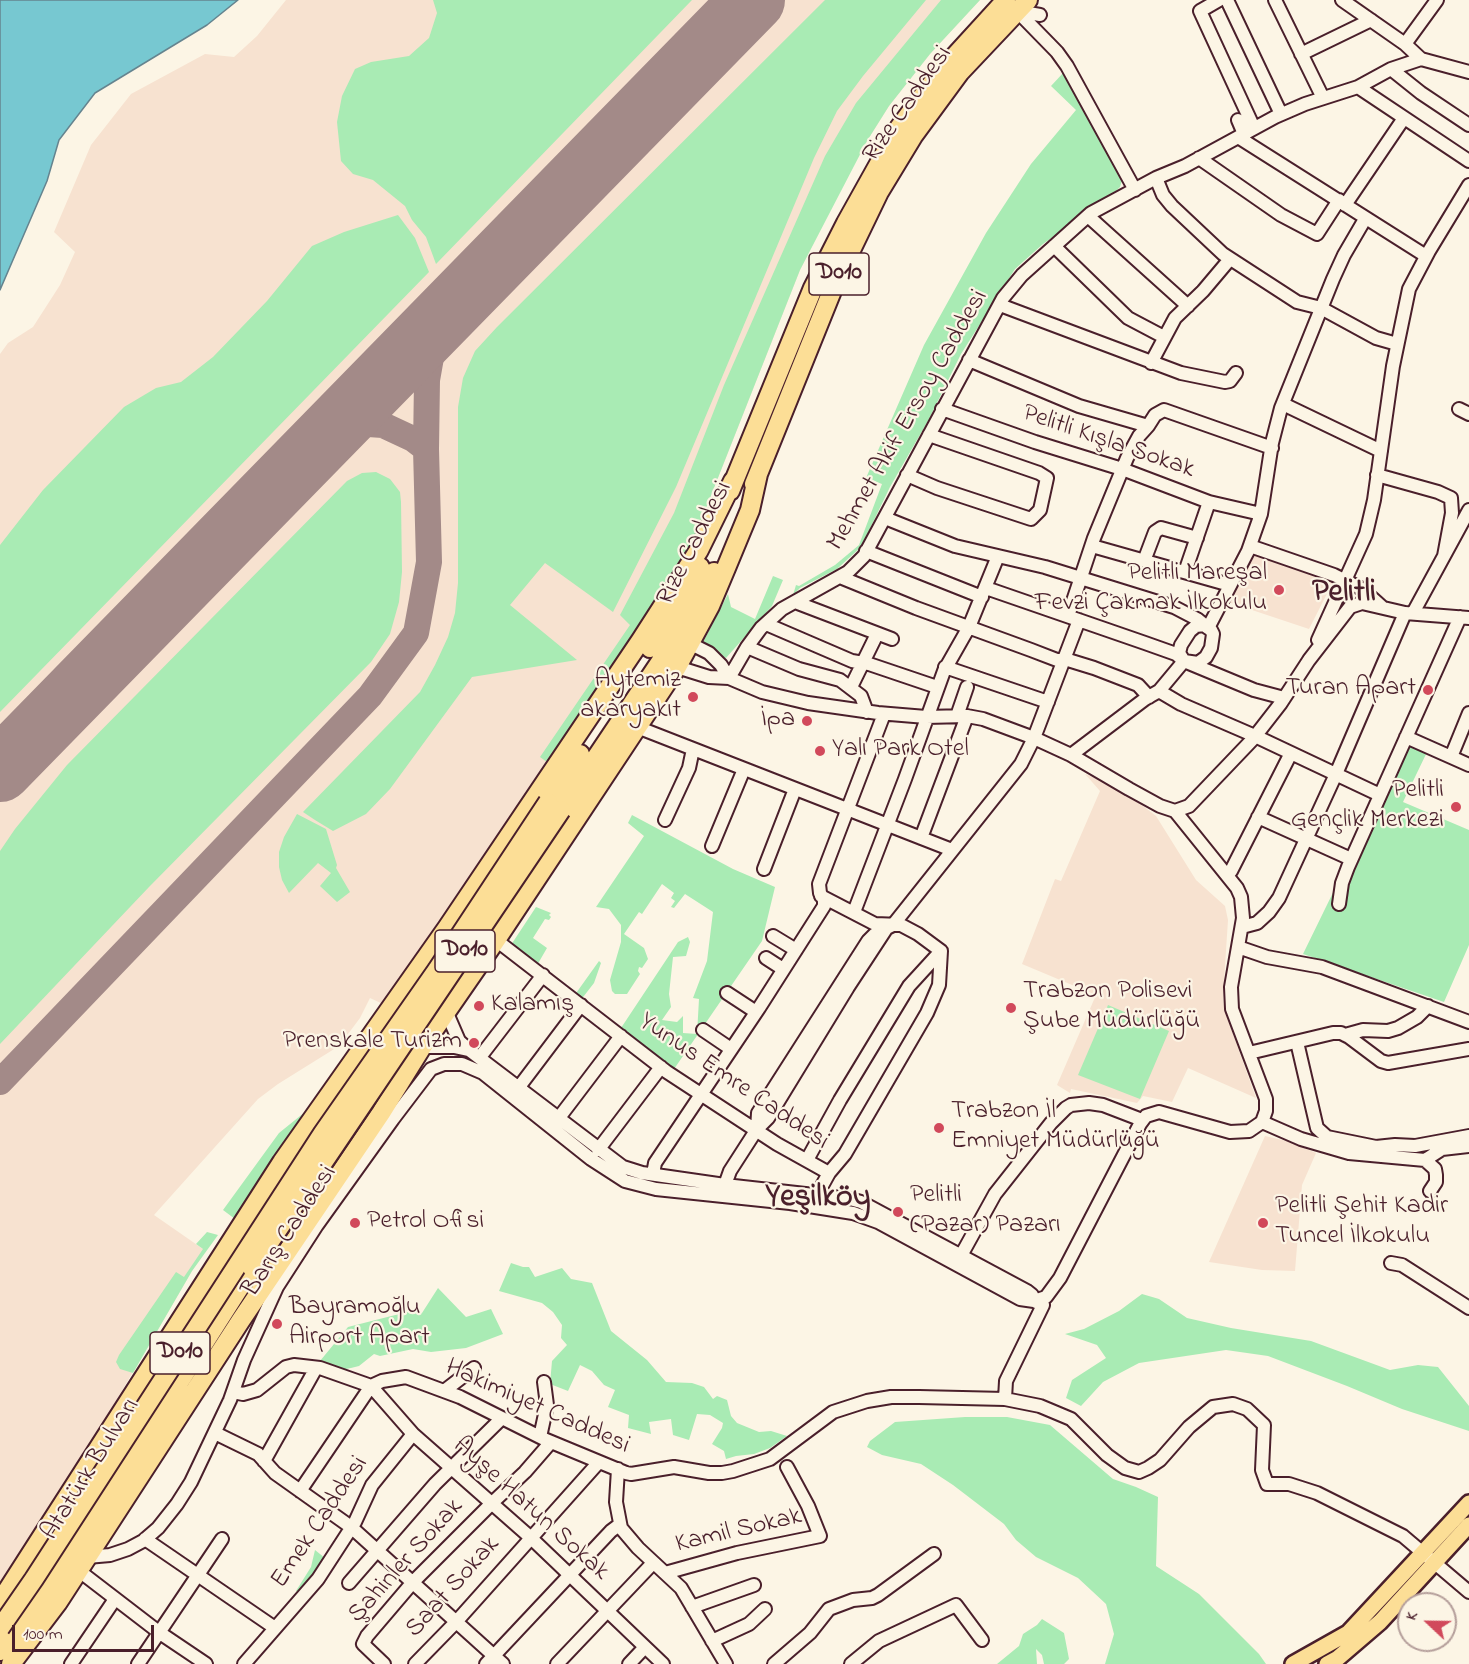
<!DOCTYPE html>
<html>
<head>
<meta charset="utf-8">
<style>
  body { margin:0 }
  #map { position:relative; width:1469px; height:1664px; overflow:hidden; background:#fcf5e5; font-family:"Indie Flower",sans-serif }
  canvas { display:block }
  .north { position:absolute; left:1397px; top:1592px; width:60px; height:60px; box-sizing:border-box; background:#fcf5e5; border:2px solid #b59f9b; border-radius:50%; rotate:292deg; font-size:16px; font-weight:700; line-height:24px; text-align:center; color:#4a1f2b }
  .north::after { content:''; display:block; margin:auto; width:21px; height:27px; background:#d1495b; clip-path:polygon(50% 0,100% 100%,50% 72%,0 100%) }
  .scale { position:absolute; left:12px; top:1625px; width:142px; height:27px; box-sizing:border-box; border:3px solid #4a1f2b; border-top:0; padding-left:8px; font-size:18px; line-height:21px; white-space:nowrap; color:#4a1f2b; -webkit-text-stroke:4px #fcf5e5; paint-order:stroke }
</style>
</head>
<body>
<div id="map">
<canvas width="1469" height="1664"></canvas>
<div class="north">K</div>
<div class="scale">100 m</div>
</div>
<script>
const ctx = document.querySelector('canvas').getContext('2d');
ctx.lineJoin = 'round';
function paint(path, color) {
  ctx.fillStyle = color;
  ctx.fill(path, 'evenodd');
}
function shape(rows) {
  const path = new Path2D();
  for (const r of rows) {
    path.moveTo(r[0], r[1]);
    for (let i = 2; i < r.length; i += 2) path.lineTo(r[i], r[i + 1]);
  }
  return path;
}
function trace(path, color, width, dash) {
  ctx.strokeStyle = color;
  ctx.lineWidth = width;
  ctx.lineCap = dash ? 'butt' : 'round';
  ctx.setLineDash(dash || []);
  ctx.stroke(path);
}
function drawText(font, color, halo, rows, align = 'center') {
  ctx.font = font + ' "Indie Flower",sans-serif';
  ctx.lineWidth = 4.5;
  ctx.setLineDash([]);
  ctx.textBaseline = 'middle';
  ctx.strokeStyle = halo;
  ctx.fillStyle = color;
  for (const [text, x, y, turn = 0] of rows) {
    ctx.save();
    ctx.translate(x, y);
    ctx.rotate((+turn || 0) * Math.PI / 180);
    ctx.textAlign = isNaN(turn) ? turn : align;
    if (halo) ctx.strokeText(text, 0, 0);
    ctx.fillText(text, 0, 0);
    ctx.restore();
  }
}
paint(shape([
  [286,0,980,0,930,54,889,106,867,141,842,186,800,270,699,526,679,567,387,1006,370,998,360,1018,339,1046,278,1084,258,1099,154,1215,203,1249,204,1254,192,1271,106,1418,0,1584,0,354,8,343,33,327,60,285,75,252,54,232,91,145,131,94,205,54,234,57,257,36],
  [1250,551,1334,580,1309,629,1228,602],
  [1085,774,1102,780,1139,803,1156,816,1196,880,1225,906,1228,920,1223,996,1224,1009,1256,1098,1188,1068,1172,1102,1143,1096,1137,1103,1071,1089,1070,1093,1057,1085,1096,995,1022,964,1055,879,1061,881,1100,791],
  [1265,1136,1291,1142,1316,1153,1302,1185,1295,1271,1262,1270,1209,1262]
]), '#f7e2d0');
paint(shape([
  [433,0,692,0,436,264,426,237,412,220,405,206,373,180,353,174,341,161,337,122,342,96,355,69,371,62,409,56,429,38,437,13],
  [825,0,926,0,863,76,837,111,814,158,676,487,613,612,545,563,510,605,577,660,472,677,390,789,366,814,333,831,315,820,303,812,420,692,435,665,448,637,455,613,458,583,458,407,463,378,475,351,497,327],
  [941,0,980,0,930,54,889,106,867,141,800,270,699,526,679,567,551,765,540,757,630,625,620,615,674,513,724,385,825,156,856,103],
  [1064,72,1123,177,1120,187,1112,195,1043,244,1015,269,961,354,929,419,890,487,861,547,837,569,800,588,793,595,796,585,799,586,835,565,859,545,882,484,866,478,924,345,986,233,1031,164,1076,110,1051,86],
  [398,215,415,238,429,272,0,712,0,545,43,490,124,407,156,388,181,382,213,357,267,301,312,246,344,232],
  [376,472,390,479,400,492,401,502,402,572,399,602,390,634,371,662,149,887,0,1044,0,851,15,829,67,765,347,481,362,473],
  [773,576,783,580,772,606,726,658,701,646,728,594,731,607,755,619],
  [1407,741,1428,750,1403,802,1469,830,1469,945,1444,1002,1303,954],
  [297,814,326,829,337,865,336,868,350,892,337,902,320,886,331,873,318,863,289,893,282,880,279,867,279,852,284,837],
  [632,815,733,869,775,887,762,941,672,1072,619,1031,678,942,688,937,690,942,686,956,673,957,669,994,671,1007,662,1020,677,1022,683,1016,683,1033,697,1034,699,999,693,998,707,961,713,912,685,894,674,908,671,907,675,901,671,898,674,893,662,884,642,914,639,912,624,934,644,948,648,959,642,968,639,967,638,971,640,974,627,994,615,994,612,991,610,980,621,942,621,925,609,909,596,907,644,836,628,823],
  [536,907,551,913,549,915,551,917,549,920,545,919,533,938,547,948,536,967,509,948],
  [599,961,601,963,594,983,580,1001,574,996],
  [1108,1005,1169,1031,1140,1099,1078,1075],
  [311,1111,235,1219,223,1210,279,1133,305,1112],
  [207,1232,218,1235,192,1271,133,1373,120,1369,116,1362,119,1355,176,1272,184,1277,203,1249,196,1244],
  [511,1263,523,1267,529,1267,535,1277,562,1268,571,1279,592,1283,611,1331,647,1360,666,1382,692,1383,704,1387,713,1399,717,1396,727,1400,731,1416,737,1423,759,1432,771,1431,787,1436,770,1448,754,1454,736,1456,726,1459,724,1451,712,1444,722,1428,723,1423,710,1415,697,1414,689,1440,673,1435,671,1419,649,1422,651,1434,628,1428,629,1415,608,1407,615,1390,604,1385,592,1371,580,1365,568,1391,550,1384,552,1361,567,1345,561,1338,562,1325,553,1312,542,1303,499,1291],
  [438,1288,466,1317,491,1309,503,1334,466,1348,431,1352,413,1349,380,1356,374,1354,359,1366,351,1368,340,1370,320,1361,348,1327,411,1311,422,1313],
  [1142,1294,1159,1299,1187,1318,1231,1328,1311,1341,1390,1370,1418,1365,1438,1367,1469,1406,1469,1431,1402,1409,1347,1386,1268,1356,1226,1350,1139,1363,1103,1382,1081,1406,1066,1398,1072,1380,1106,1358,1097,1345,1065,1334,1084,1329,1119,1311],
  [965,1417,1007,1417,1050,1425,1113,1479,1136,1487,1158,1497,1156,1566,1199,1594,1259,1654,1266,1664,1105,1664,1114,1634,1106,1604,1078,1578,1036,1557,1016,1540,1004,1524,953,1485,921,1464,882,1455,867,1447,870,1441,895,1422],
  [315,1550,330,1562,303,1595,296,1591,311,1567],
  [1042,1619,1064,1633,1069,1659,1064,1664,1044,1664,1042,1655,1036,1649,1037,1664,997,1664,1019,1646,1023,1634,1037,1625]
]), '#a9ebb4');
const water = shape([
  [0,0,238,0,207,25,95,93,59,140,47,181,0,290,0,0]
]);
paint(water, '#77c8d1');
trace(water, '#65848f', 1.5);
trace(shape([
  [335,429,354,423,383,425,413,439,426,449],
  [0,772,5,765],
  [0,1082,370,696,416,633,429,562,426,449,427,380,433,346,444,317]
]), '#a38a88', 26);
trace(shape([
  [0,770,753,0]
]), '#a38a88', 64);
const minor = shape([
  [1219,0,1200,11,1254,128],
  [1227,0,1281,114],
  [1275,0,1323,98],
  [1342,0,1405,44,1421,59],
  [1017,11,1057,52,1067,66,1135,190],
  [1017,11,1040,15],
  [1405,44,1437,0],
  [1301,54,1371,20],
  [1391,69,1421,93,1469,125],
  [1358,87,1469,161],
  [1238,120,1244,134],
  [1238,137,1426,256],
  [1199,158,1281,215,1317,234,1339,200],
  [1156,178,1163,195,1172,206,1223,254,1297,302,1321,308,1376,338,1397,344],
  [1345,205,1404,118],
  [1088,216,1188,306],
  [1054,246,1128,318,1164,337],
  [1000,305,1181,373,1225,382,1230,381,1236,373],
  [969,360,1079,406,1148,426,1139,436,1127,458,1094,538,1068,616],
  [1151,363,1175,318,1203,291,1230,259],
  [1283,404,1381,451],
  [942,409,1035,442,1122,469,1209,502,1261,514],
  [1459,409,1469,414],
  [1148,426,1155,415,1164,410,1272,448],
  [907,475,937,488,1031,519,1040,510,1047,478,1039,473,929,435],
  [1377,475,1438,492,1451,498,1452,513,1444,556],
  [885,518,955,546,1045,567,1174,607,1197,619,1208,628,1248,551,1261,514,1272,443,1281,408,1333,279,1344,255,1365,219],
  [1092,546,1230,585],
  [1250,546,1334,575,1362,589,1382,607],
  [866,551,982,597],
  [1144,561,1155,532,1161,528,1197,538],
  [1185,572,1209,502],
  [840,577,916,608,1031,650,1057,660,1068,660,1094,668,1138,685,1149,697],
  [986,588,1145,643,1176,654,1184,661,1254,690,1284,698],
  [795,602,892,639],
  [1413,613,1469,510],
  [766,624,852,661,869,664,937,687],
  [1204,625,1211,630,1213,634,1211,648,1206,657,1198,663,1184,661,1179,653,1181,645,1190,631,1196,626,1204,625],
  [1318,640,1366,534,1374,500,1393,366,1409,289,1429,251,1469,185],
  [691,644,709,653,721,665,729,678],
  [747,647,799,669,840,680,861,696,867,712],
  [677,667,709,677,729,678,762,692,808,703,878,713,926,717,967,716,983,719,1034,738,1071,755,1129,789,1160,806,1175,811,1189,806,1253,739,1281,703,1309,660,1350,607,1362,603,1405,613,1469,618],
  [945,667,1048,702],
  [729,678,747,647,761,628,782,609,848,572,864,556,1003,298,1022,275,1091,213,1156,178,1185,166,1275,117,1305,104,1358,87,1391,69,1421,59,1469,72],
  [851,687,877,634],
  [1159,691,1181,704,1255,736,1380,795],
  [1469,713,1451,757,1469,765],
  [957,716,967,687],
  [637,727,952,850],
  [1406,737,1451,757],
  [1071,755,1145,699,1159,691,1184,661],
  [1258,817,1351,859],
  [665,820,689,768,693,749],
  [921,838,967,716],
  [712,846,744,769],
  [764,869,795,789],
  [1227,875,1231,871,1291,753],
  [1339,904,1342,883,1348,867,1460,617],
  [854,912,905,779,944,671,969,627,998,556],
  [1242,927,1257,923,1269,912,1279,898,1336,774,1405,613],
  [773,936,796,950],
  [496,940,667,1072,777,1144,829,1173,813,1202],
  [1238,947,1267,957,1322,967,1469,1022],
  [766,958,783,969],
  [727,993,756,1012],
  [446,1011,459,1041,469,1050,623,1167,642,1173,725,1185,850,1199,861,1202,1027,1291,1032,1295,1034,1301],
  [703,1030,731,1049],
  [1345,1035,1363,1030,1388,1031,1398,1028,1417,1017,1428,1006],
  [1297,1042,1317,1128,1327,1137,1376,1147,1395,1145,1415,1146,1469,1136],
  [416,1047,454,1047,468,1050],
  [1249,1053,1333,1033,1341,1033,1349,1037,1381,1061,1388,1063,1469,1049],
  [480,1057,543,975],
  [519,1087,581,1005],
  [558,1119,621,1036],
  [1262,1122,1301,1139,1349,1153,1425,1160,1435,1169,1436,1175,1436,1182,1430,1191],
  [757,1129,758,1113,868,941,875,934,893,925,1021,764,1034,738,1079,620],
  [598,1150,661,1067],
  [807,1160,840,1100,909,986,941,951,918,934,901,925,875,924,821,896],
  [1425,1160,1442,1149,1469,1146],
  [829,1173,845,1154,927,1013,939,985,941,951],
  [653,1174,655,1163,759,1008,824,906,824,900,820,893,819,884,884,714],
  [725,1185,730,1171,757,1129,768,1118,848,987,886,929],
  [958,1261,995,1194,1051,1123,1066,1108,1071,1105,1089,1103,1103,1105,1142,1120],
  [1391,1263,1402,1265,1469,1308],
  [1034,1301,1046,1297,1060,1278,1140,1124,1146,1116,1159,1112,1230,1132,1249,1131,1262,1122,1266,1111,1266,1099,1232,1009,1231,987,1243,918,1241,897,1237,888,1175,811],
  [444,1391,474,1368],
  [233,1392,243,1394,257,1390,286,1367,294,1365,320,1368,371,1386,382,1381,406,1377,460,1397,544,1439,626,1473,631,1474,674,1467,709,1473,722,1473,733,1471,770,1459,833,1412,867,1401,891,1397,919,1397,1005,1399,1040,1406,1071,1419,1107,1455,1125,1468,1139,1472,1148,1468,1160,1460,1189,1427,1213,1407,1233,1404,1247,1409,1264,1425,1262,1470,1267,1484,1289,1484,1317,1493,1403,1536,1469,1592],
  [215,1433,258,1454,275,1473,351,1527,503,1664],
  [540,1437,547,1405,544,1382],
  [264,1461,316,1368],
  [618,1469,616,1502,621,1528,638,1548,681,1588,726,1664],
  [300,1491,371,1386,413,1434,530,1537,663,1664],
  [145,1539,275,1628],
  [87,1557,110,1555,128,1549,143,1541,158,1528,177,1504,191,1482,230,1400,244,1360,277,1287,317,1225,393,1119,431,1069,444,1064,462,1064,483,1073,591,1159,625,1181,656,1189,790,1203,853,1213,878,1222,1020,1299,1034,1301,1043,1305,1006,1381,1005,1399],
  [78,1570,160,1633,206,1664],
  [665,1573,737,1553,820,1536,808,1506,787,1467],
  [349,1583,435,1484,502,1418],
  [692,1607,754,1585],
  [712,1641,749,1624,765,1609],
  [71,1664,115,1599],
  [138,1664,222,1539],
  [244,1664,318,1579,355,1522,372,1485,413,1434],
  [384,1664,363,1644,367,1636,413,1582,492,1503,525,1472,551,1442],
  [415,1664,456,1622,599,1462],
  [486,1664,611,1531,619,1525],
  [557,1664,653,1563],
  [629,1664,645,1647],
  [774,1664,810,1633,829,1609,853,1600,872,1598,878,1595,934,1554],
  [851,1664,879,1641,956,1605,982,1640]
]);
const major = shape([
  [1293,1664,1348,1633,1469,1503],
  [1327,1664,1338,1658,1380,1622,1469,1525]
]);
const highway = shape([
  [754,484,836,281,879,192,913,136,960,72,1028,0],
  [730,491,813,288,846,223,899,128,943,69,1006,0],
  [650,648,686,594,700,567],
  [548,802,580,754],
  [561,810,677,637,714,572],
  [0,1602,282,1162,447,928,641,640,699,550,733,481],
  [0,1651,60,1569,252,1268],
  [11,1664,58,1602,241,1320,381,1113,422,1047,496,940,677,667,710,606,726,568,750,510,758,474]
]);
trace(minor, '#4a1f2b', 16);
trace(major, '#4a1f2b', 20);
trace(highway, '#4a1f2b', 22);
trace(minor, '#fcf5e5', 12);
trace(major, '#fcde96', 15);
trace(highway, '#fcde96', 18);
const highwayBridge = shape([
  [252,1268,561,810],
  [0,1628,34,1579,323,1133,437,970,548,802]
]);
trace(highwayBridge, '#4a1f2b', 22, []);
trace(highwayBridge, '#fcde96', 18);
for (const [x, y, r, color] of [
  [1279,590,6,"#d1495b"],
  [1428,690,6,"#d1495b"],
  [693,697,6,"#d1495b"],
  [807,721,6,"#d1495b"],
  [820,751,6,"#d1495b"],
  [1456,807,6,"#d1495b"],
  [479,1006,6,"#d1495b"],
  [1011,1008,6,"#d1495b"],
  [474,1043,6,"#d1495b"],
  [939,1128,6,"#d1495b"],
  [898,1212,6,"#d1495b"],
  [355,1223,6,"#d1495b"],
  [1263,1223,6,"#d1495b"],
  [277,1324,6,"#d1495b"]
]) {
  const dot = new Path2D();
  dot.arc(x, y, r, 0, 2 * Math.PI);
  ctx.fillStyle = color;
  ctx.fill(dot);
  trace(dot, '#fcf5e5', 2);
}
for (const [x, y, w] of [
  [839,274,60],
  [465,951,60],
  [180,1353,60]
]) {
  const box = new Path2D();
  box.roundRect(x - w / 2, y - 21, w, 42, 4.5);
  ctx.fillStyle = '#fcf5e5';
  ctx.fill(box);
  trace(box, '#4a1f2b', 1.5);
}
drawText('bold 24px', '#4a1f2b', null, [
  ["D010",839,274],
  ["D010",465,951],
  ["D010",180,1353]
]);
drawText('26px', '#4a1f2b', '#fcf5e5', [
  ["Rize Caddesi",909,105,-55],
  ["Mehmet Akif Ersoy Caddesi",909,421,-60],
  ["Pelitli Kışla Sokak",1108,443,19],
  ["Rize Caddesi",696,544,-63],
  ["Yunus Emre Caddesi",733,1083,34],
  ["Barış Caddesi",291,1232,-57],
  ["Hakimiyet Caddesi",537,1408,24],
  ["Atatürk Bulvarı",92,1470,-58],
  ["Ayşe Hatun Sokak",530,1510,42],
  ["Emek Caddesi",321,1523,-56],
  ["Kamil Sokak",739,1532,-13],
  ["Şahinler Sokak",407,1562,-48],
  ["Saat Sokak",454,1588,-48]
]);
drawText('26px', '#4a1f2b', '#fcf5e5', [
  ["Pelitli Mareşal",1267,575,"right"],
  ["Fevzi Çakmak İlkokulu",1267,605,"right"],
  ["Aytemiz",681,682,"right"],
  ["akaryakıt",681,712,"right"],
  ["Turan Apart",1416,690,"right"],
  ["İpa",795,721,"right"],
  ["Yalı Park Otel",832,751],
  ["Pelitli",1444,792,"right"],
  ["Gençlik Merkezi",1444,822,"right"],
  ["Trabzon Polisevi",1023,993],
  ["Şube Müdürlüğü",1023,1023],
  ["Kalamış",491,1006],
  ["Prenskale Turizm",462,1043,"right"],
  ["Trabzon İl",951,1113],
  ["Emniyet Müdürlüğü",951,1143],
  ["Pelitli",910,1197],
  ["(Pazar) Pazarı",910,1227],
  ["Pelitli Şehit Kadir",1275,1208],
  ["Tuncel İlkokulu",1275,1238],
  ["Petrol Ofisi",367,1223],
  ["Bayramoğlu",289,1309],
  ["Airport Apart",289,1339]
], 'left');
drawText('bold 32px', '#4a1f2b', '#fcf5e5', [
  ["Pelitli",1344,595],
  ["Yeşilköy",818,1200]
]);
</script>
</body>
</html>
